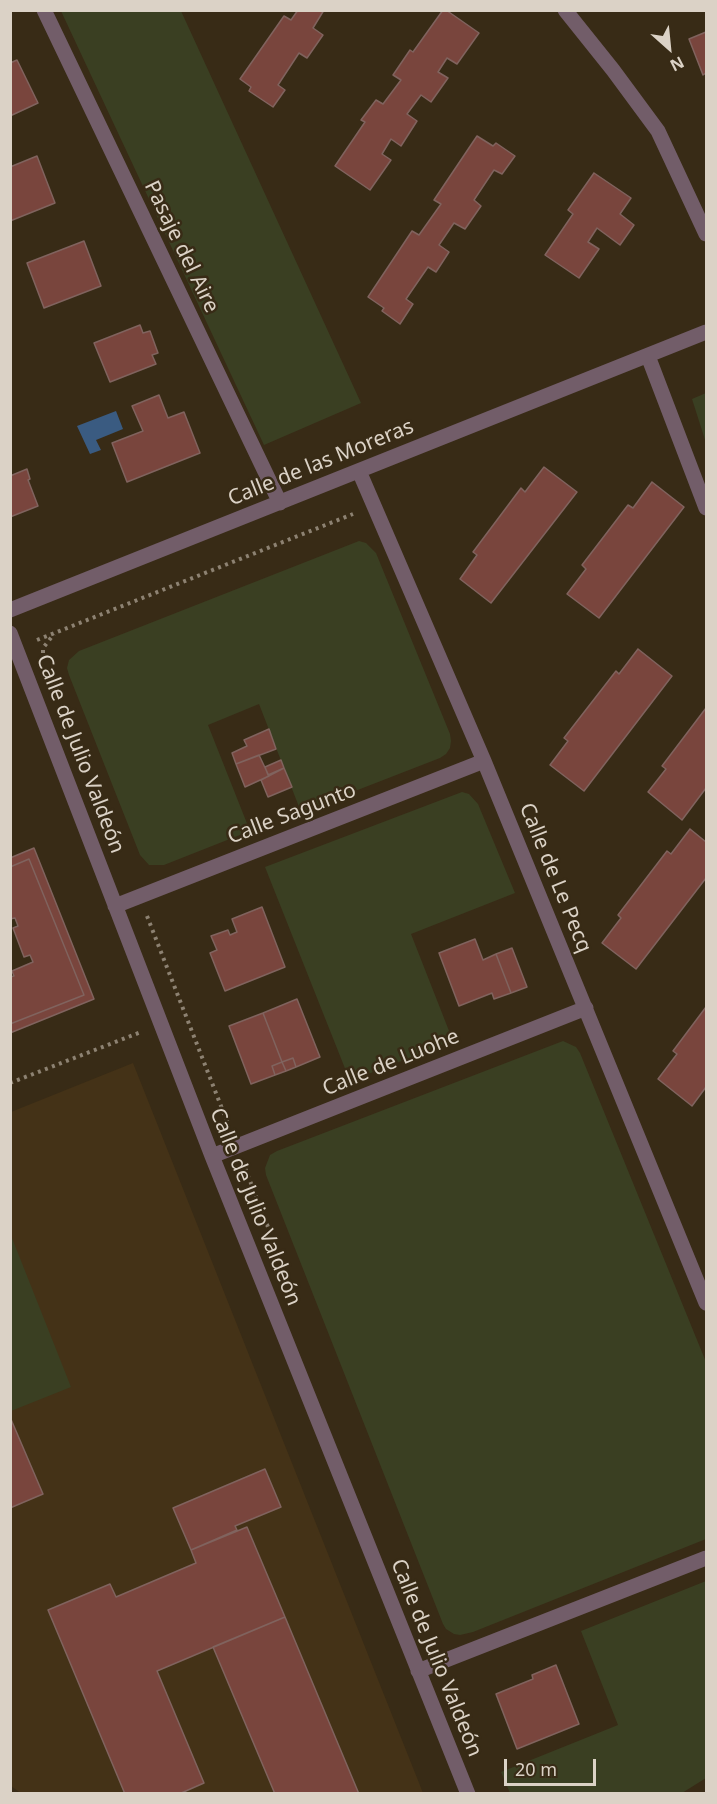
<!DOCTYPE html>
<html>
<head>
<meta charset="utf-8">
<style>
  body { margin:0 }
  #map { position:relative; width:717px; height:1804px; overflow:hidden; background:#382b16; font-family:"Noto Sans",sans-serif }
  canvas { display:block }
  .frame { position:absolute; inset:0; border:12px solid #dbd2c6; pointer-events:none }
  .north { position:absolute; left:639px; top:18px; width:60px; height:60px; -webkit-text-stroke:4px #382b16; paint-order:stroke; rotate:153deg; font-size:16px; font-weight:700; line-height:24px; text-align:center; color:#dbd2c6 }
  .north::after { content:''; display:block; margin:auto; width:21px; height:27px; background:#dbd2c6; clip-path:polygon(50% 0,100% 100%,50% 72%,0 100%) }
  .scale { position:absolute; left:504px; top:1759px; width:92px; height:27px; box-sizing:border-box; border:3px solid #dbd2c6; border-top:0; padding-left:8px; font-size:18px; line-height:21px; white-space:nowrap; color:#dbd2c6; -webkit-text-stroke:4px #382b16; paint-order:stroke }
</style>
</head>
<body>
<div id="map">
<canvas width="717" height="1804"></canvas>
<div class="frame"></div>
<div class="north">N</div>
<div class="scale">20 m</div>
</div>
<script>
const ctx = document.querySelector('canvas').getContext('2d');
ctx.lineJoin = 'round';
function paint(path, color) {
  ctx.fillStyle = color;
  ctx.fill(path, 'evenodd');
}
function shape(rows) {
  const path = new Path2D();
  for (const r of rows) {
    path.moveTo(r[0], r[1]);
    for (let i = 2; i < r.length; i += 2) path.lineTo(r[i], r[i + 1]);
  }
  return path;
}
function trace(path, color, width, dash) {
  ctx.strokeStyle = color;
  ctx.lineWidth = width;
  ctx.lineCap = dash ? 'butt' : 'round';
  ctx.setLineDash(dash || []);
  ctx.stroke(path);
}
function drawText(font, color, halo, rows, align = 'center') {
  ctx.font = font + ' "Noto Sans",sans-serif';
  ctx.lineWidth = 5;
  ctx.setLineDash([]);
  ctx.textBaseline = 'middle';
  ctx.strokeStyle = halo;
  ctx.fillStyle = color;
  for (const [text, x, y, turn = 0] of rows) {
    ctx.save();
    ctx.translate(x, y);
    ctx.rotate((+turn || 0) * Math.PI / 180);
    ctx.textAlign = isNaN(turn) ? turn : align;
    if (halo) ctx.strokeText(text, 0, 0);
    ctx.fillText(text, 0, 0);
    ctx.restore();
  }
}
paint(shape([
  [133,1063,423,1793,22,1794,11,1786,11,1112]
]), '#443217');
paint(shape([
  [61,11,181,11,361,403,264,445],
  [706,393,706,443,692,399],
  [359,541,366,543,376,553,450,734,451,741,450,748,446,754,440,758,301,812,259,704,208,725,250,831,164,865,149,865,140,855,69,675,67,668,69,660,79,651],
  [462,792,469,794,478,804,515,893,411,934,453,1041,350,1081,265,867],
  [563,1041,576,1047,580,1053,706,1362,706,1539,473,1632,460,1635,454,1634,446,1629,443,1624,266,1175,265,1168,270,1155,277,1151],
  [10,1233,71,1387,11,1411,10,1411],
  [706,1581,706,1778,682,1793,510,1793,501,1772,618,1725,581,1631]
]), '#3a3f22');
paint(shape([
  [116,411,123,429,96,440,101,450,90,454,77,426]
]), '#3a5b81');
const building = shape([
  [298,10,324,10,313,28,323,35,307,58,299,53,278,85,285,90,273,107,249,91,251,87,240,79,284,16,291,20,298,10],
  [443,10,446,10,479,33,457,64,447,58,438,72,448,78,431,102,421,95,407,114,417,121,401,146,391,139,382,154,391,160,370,190,335,166,365,122,361,120,376,100,383,104,401,80,393,75,410,50,413,52,443,10],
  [706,32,706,73,703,75,689,39,706,32],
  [17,60,38,103,10,116,10,63,17,60],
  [477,136,493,146,496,143,515,156,502,174,494,170,474,200,481,206,465,229,454,223,439,245,449,252,436,272,428,267,406,299,413,304,400,324,382,311,384,308,368,297,412,231,419,235,441,204,434,200,477,136],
  [37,156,55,203,10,221,10,167,37,156],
  [594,173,631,198,620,214,634,225,620,245,597,228,588,242,599,249,579,278,545,255,573,214,568,210,594,173],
  [84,241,101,286,44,308,27,263,84,241],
  [140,325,143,333,150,331,158,353,152,355,156,364,110,382,94,343,140,325],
  [159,395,168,418,184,412,200,453,127,482,112,443,143,431,132,406,159,395],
  [544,467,577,492,491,603,460,579,477,555,473,552,521,488,525,492,544,467],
  [27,469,30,479,28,480,38,506,10,517,10,476,27,469],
  [652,482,684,507,599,618,567,594,586,569,582,565,628,505,633,508,652,482],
  [638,649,672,676,584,791,550,765,568,741,564,738,616,671,619,674,638,649],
  [706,708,706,788,682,820,648,792,666,769,662,766,706,708],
  [269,729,276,749,236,764,232,753,247,746,244,740,269,729],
  [259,755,269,776,245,787,236,764,259,755],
  [281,760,284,768,268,775,265,767,281,760],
  [284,768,292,787,268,797,261,780,284,768],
  [690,829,706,842,706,878,636,969,602,943,621,918,618,915,667,851,671,854,690,829],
  [34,848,94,999,10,1033,10,1024,84,995,29,859,10,867,10,858,34,848],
  [29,859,84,995,10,1024,10,977,14,976,12,971,33,962,30,955,24,957,13,928,18,926,15,918,10,919,10,867,29,859],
  [262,907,285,967,225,991,210,953,217,950,211,936,228,930,230,935,237,932,232,919,262,907],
  [475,939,483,960,496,954,511,993,494,999,492,993,459,1006,439,953,475,939],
  [512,948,527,987,511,993,496,954,512,948],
  [297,999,320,1057,296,1067,293,1058,282,1062,263,1013,297,999],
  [706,1007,706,1087,692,1106,658,1079,677,1054,673,1051,706,1007],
  [263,1013,282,1062,272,1066,275,1075,251,1084,229,1026,263,1013],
  [293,1058,296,1067,286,1071,282,1062,293,1058],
  [282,1062,286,1071,275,1075,272,1066,282,1062],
  [10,1417,43,1494,10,1508,10,1417],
  [265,1469,281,1507,235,1526,237,1530,191,1550,173,1508,265,1469],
  [247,1527,285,1617,157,1671,204,1783,179,1794,125,1794,48,1610,110,1584,116,1597,196,1563,191,1550,247,1527],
  [285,1617,359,1794,275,1794,213,1647,285,1617],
  [556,1665,579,1724,517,1749,496,1694,533,1679,532,1675,556,1665]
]);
paint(building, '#79453d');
trace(building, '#80635e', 1.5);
trace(shape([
  [37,640,353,514],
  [43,653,43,648,54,634],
  [147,916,228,1124],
  [10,1083,141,1032],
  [245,1168,275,1245]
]), '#8d8272', 4, [3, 4.5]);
trace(shape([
  [44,10,280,503],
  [565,10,613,70,658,131,706,234],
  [648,356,706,508],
  [359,471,484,761,706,1303],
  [10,610,706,332],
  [10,633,212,1156,468,1794],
  [115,906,484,761],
  [212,1156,586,1008],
  [418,1671,706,1558]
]), '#725d69', 15);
drawText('21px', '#dbd2c6', '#382b16', [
  ["Pasaje del Aire",181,247,64],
  ["Calle de las Moreras",321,463,-22],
  ["Calle de Julio Valdeón",80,754,69],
  ["Calle Sagunto",292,814,-21],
  ["Calle de Le Pecq",555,878,68],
  ["Calle de Luohe",391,1063,-22],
  ["Calle de Julio Valdeón",255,1207,68],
  ["Calle de Julio Valdeón",436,1658,68]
]);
</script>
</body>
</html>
